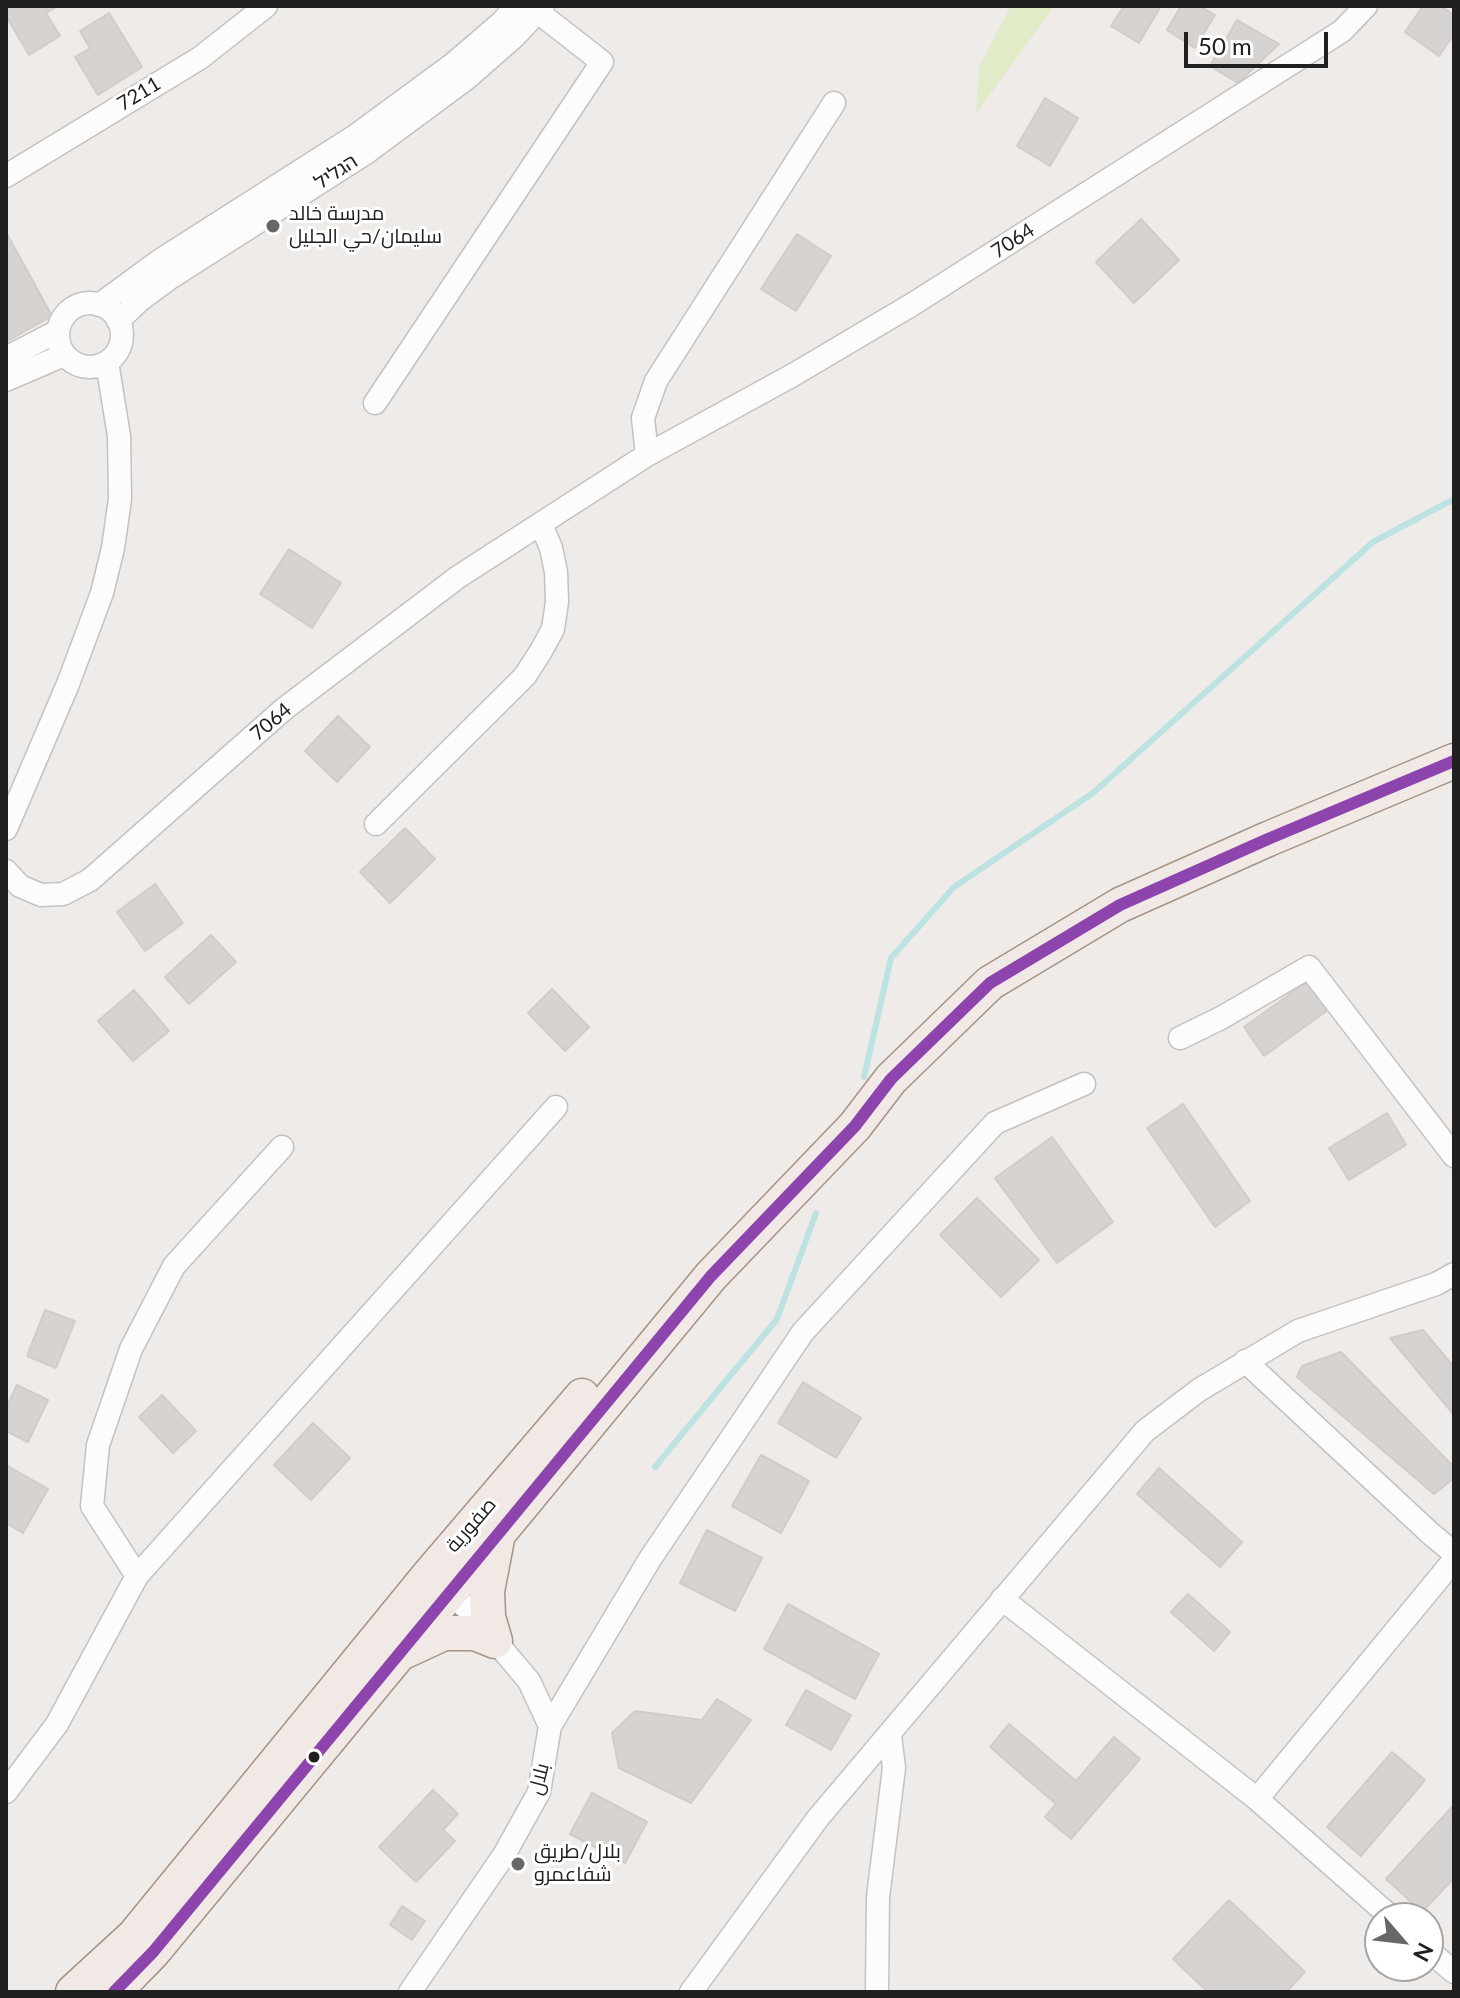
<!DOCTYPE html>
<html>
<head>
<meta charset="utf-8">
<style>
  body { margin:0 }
  #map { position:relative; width:1460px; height:1998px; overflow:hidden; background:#eeebe8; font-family:Lato,sans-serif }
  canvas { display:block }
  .frame { position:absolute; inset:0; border:8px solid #202020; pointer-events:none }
  .north { position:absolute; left:1364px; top:1902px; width:80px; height:80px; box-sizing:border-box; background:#fff; border:2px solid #a6a6a6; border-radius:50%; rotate:118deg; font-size:22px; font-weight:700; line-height:32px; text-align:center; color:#202020 }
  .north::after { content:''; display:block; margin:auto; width:28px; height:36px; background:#686766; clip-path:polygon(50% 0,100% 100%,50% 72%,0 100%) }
  .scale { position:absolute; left:1184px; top:32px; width:144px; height:36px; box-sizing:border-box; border:4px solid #202020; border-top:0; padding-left:10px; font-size:24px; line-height:28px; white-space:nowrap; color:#202020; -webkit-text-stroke:6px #fff; paint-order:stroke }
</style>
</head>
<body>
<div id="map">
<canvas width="1460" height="1998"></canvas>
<div class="frame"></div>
<div class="north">N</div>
<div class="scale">50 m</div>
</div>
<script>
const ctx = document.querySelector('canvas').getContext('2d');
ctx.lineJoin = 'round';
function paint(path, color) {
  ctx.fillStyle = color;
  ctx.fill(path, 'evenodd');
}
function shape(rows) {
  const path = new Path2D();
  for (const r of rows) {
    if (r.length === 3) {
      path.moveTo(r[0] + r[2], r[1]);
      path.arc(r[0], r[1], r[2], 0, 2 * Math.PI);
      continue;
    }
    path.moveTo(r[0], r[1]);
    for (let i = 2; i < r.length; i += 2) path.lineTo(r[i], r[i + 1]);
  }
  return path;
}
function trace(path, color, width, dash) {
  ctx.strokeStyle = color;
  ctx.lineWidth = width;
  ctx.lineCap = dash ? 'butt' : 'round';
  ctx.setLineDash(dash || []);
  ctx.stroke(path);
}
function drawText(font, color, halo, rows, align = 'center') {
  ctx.font = font + ' Lato,Cairo,"Noto Sans Hebrew",sans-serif';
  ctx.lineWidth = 6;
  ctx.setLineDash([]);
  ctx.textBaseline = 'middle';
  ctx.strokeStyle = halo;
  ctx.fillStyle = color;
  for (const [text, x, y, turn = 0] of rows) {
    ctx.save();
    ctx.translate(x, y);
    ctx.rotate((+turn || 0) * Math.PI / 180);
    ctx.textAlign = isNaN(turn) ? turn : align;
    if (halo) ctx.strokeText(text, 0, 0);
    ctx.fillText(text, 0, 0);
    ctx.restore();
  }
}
paint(shape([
  [1011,6,1054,6,976,114,979,67]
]), '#e2ebc7');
trace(shape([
  [864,1077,891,958,954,887,1093,793,1373,542,1454,499],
  [655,1467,777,1319,816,1213]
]), '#bce2e1', 6);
const building = shape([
  [6,6,58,6,46,13,60,36,29,55,6,16,6,6],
  [1124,6,1161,6,1139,43,1111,26,1124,6],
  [1181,6,1200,6,1215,15,1195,48,1167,30,1181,6],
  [1423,6,1441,6,1454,15,1454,34,1439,56,1405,32,1423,6],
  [109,13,142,67,98,95,75,57,90,48,80,31,109,13],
  [1237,20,1279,44,1238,83,1210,66,1237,20],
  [1045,98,1078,118,1050,166,1017,146,1045,98],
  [1141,219,1179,260,1134,303,1096,262,1141,219],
  [7,234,52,316,6,342,6,235,7,234],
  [797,234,831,256,796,311,761,289,797,234],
  [289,549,341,583,312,628,260,594,289,549],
  [338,716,370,747,337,782,305,751,338,716],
  [405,828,435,859,390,903,360,872,405,828],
  [155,884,183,923,145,951,117,912,155,884],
  [211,935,236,962,189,1004,165,977,211,935],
  [1308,981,1328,1010,1264,1056,1244,1027,1308,981],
  [552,989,589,1027,565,1051,528,1013,552,989],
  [134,990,169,1031,133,1061,98,1021,134,990],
  [1183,1104,1250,1201,1215,1227,1147,1128,1183,1104],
  [1387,1113,1406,1145,1349,1180,1329,1148,1387,1113],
  [1052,1137,1113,1222,1057,1263,995,1178,1052,1137],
  [977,1198,1039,1260,1001,1297,940,1235,977,1198],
  [45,1310,75,1321,56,1368,27,1356,45,1310],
  [1423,1330,1454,1367,1454,1415,1390,1338,1423,1330],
  [1341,1352,1454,1467,1454,1478,1434,1494,1297,1377,1302,1366,1341,1352],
  [803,1382,861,1418,836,1458,778,1423,803,1382],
  [17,1385,48,1400,28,1442,6,1431,6,1408,17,1385],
  [162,1395,196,1431,173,1453,139,1417,162,1395],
  [313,1423,350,1458,311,1500,274,1465,313,1423],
  [761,1455,809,1481,781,1533,732,1506,761,1455],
  [6,1465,48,1489,23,1533,6,1523,6,1465],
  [1159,1468,1242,1542,1220,1567,1137,1494,1159,1468],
  [707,1530,762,1558,735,1611,680,1583,707,1530],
  [1188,1594,1230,1632,1214,1651,1171,1612,1188,1594],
  [788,1604,879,1654,855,1699,764,1649,788,1604],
  [806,1690,851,1715,831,1750,786,1725,806,1690],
  [717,1699,751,1720,691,1803,619,1768,612,1733,635,1711,702,1720,717,1699],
  [1009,1724,1076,1781,1114,1737,1140,1759,1071,1839,1045,1817,1056,1804,990,1747,1009,1724],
  [1392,1752,1425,1780,1361,1856,1327,1827,1392,1752],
  [433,1790,458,1814,443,1830,455,1841,416,1882,379,1847,433,1790],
  [592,1793,647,1822,625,1863,570,1834,592,1793],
  [1452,1807,1454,1878,1422,1912,1386,1879,1452,1807],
  [1229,1900,1305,1972,1286,1992,1208,1992,1173,1959,1229,1900],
  [402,1906,425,1921,412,1940,390,1925,402,1906]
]);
paint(building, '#d6d3d1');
trace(building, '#d1ccc9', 2);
const minor = shape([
  [6,176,200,58,266,6],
  [90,335,32],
  [99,305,159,261,355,136,453,64,502,22,516,6],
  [118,321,139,301,170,278,366,153,466,79,515,36,543,6],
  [6,358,58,331],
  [6,380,64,355],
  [375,403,602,62,538,12],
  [647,455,643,418,656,381,834,103],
  [376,824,525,676,541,651,553,629,557,602,556,572,551,548,541,524],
  [6,829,68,684,102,593,113,548,120,499,119,436,107,362],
  [6,871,20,886,41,895,63,894,90,880,284,709,458,577,647,455,793,375,913,304,1342,31,1366,6],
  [1180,1038,1221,1018,1309,967,1454,1156],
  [1245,1361,1431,1534,1454,1553],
  [137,1576,92,1506,98,1445,131,1349,174,1266,282,1147],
  [1002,1599,1257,1799,1392,1918],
  [550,1726,650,1559,803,1332,995,1123,1084,1084],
  [6,1792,57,1724,137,1576,556,1107],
  [1257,1799,1454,1560],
  [1428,1950,1454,1972],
  [410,1992,504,1855,539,1792,550,1726,529,1681,470,1611,440,1584],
  [691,1992,818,1818,1145,1431,1199,1390,1298,1331,1436,1284,1454,1274],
  [877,1992,878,1897,894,1768,890,1735]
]);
const primary = shape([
  [495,1641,488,1617,487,1591,497,1539],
  [405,1651,444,1633,475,1633,495,1641],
  [73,1992,134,1936,429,1575,582,1396],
  [114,1992,153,1952,711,1276,855,1126,891,1079,990,983,1120,905,1268,839,1454,761]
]);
trace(minor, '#c4c2c1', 25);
trace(primary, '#a59384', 37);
trace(minor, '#fcfcfc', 22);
trace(primary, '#f1e9e5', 34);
trace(shape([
  [114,1992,153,1952,711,1276,855,1126,891,1079,990,983,1120,905,1268,839,1454,761]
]), '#8e44ad', 12);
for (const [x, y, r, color] of [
  [273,226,8,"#686766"],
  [314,1757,7,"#202020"],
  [518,1864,8,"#686766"]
]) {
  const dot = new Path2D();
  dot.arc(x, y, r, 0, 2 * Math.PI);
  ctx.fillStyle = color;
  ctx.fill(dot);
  trace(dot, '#fff', 3);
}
drawText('20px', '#202020', '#fff', [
  ["7211",139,94,-31],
  ["הגליל",336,172,-33],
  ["7064",1013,241,-33],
  ["7064",271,722,-40],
  ["صفورية",471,1525,-49],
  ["بلال",539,1779,-76]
]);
drawText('20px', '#202020', '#fff', [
  ["مدرسة خالد",289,214],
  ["سليمان/حي الجليل",289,237],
  ["بلال/طريق",534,1852],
  ["شفاعمرو",534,1875]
], 'left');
</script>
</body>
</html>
